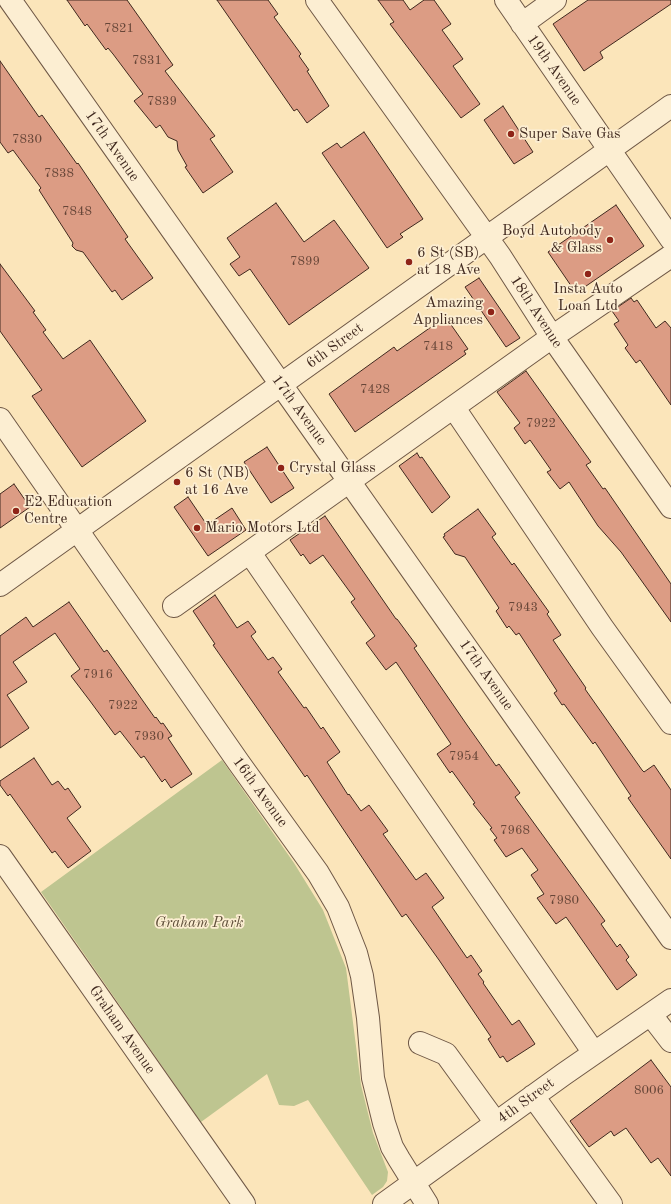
<!DOCTYPE html>
<html>
<head>
<meta charset="utf-8">
<style>
  body { margin:0 }
  canvas { display:block; background:#fbe5ba }
</style>
</head>
<body>
<canvas width="671" height="1204"></canvas>
<script>
const ctx = document.querySelector('canvas').getContext('2d');
ctx.lineJoin = 'round';
function paint(path, color) {
  ctx.fillStyle = color;
  ctx.fill(path, 'evenodd');
}
function shape(rows) {
  const path = new Path2D();
  for (const r of rows) {
    path.moveTo(r[0], r[1]);
    for (let i = 2; i < r.length; i += 2) path.lineTo(r[i], r[i + 1]);
  }
  return path;
}
function trace(path, color, width, dash) {
  ctx.strokeStyle = color;
  ctx.lineWidth = width;
  ctx.lineCap = dash ? 'butt' : 'round';
  ctx.setLineDash(dash || []);
  ctx.stroke(path);
}
function drawText(font, color, halo, rows, align = 'center') {
  ctx.font = font + ' "Old Standard TT",serif';
  ctx.lineWidth = 3.5;
  ctx.setLineDash([]);
  ctx.textBaseline = 'middle';
  ctx.strokeStyle = halo;
  ctx.fillStyle = color;
  for (const [text, x, y, turn = 0] of rows) {
    ctx.save();
    ctx.translate(x, y);
    ctx.rotate((+turn || 0) * Math.PI / 180);
    ctx.textAlign = isNaN(turn) ? turn : align;
    if (halo) ctx.strokeText(text, 0, 0);
    ctx.fillText(text, 0, 0);
    ctx.restore();
  }
}
paint(shape([
  [222,760,294,863,323,910,346,968,361,1085,373,1133,388,1172,387,1181,383,1187,372,1195,308,1100,294,1106,279,1105,267,1074,201,1122,41,892]
]), '#bec590');
const building = shape([
  [67,0,127,0,173,65,165,71,215,136,210,139,233,172,203,193,185,167,187,166,178,150,177,141,168,137,160,125,156,128,134,101,143,94,113,54,108,48,106,50,87,24,85,26,67,0],
  [217,0,268,0,278,14,274,17,301,54,299,56,309,70,307,71,329,106,307,123,297,109,294,111,217,0],
  [378,0,403,0,410,10,424,0,434,0,451,24,442,30,463,59,453,66,480,104,461,118,390,24,394,22,378,0],
  [588,0,671,0,671,4,600,52,603,58,584,71,553,24,588,0],
  [0,61,39,117,42,115,77,164,78,163,128,237,125,239,153,278,122,300,115,290,112,292,83,252,76,250,72,246,73,243,39,190,41,188,13,150,8,153,0,142,0,61],
  [503,106,533,152,514,164,484,120,503,106],
  [364,132,423,219,400,234,403,237,387,248,322,153,337,143,341,148,364,132],
  [276,203,304,242,334,220,369,268,289,325,250,269,239,276,230,264,240,257,227,238,276,203],
  [616,205,644,246,576,293,548,252,616,205],
  [0,264,35,311,33,312,46,330,43,332,63,359,90,340,146,421,82,467,32,396,42,390,0,331,0,264],
  [479,278,520,338,506,347,465,287,479,278],
  [631,298,634,302,637,300,656,328,665,321,671,328,671,405,640,360,636,363,625,348,628,345,614,324,619,321,612,311,631,298],
  [447,319,468,349,464,351,466,354,355,432,329,394,394,347,397,351,441,320,443,322,447,319],
  [526,371,591,462,586,465,603,489,605,488,671,584,671,622,621,552,598,526,569,482,560,489,547,472,551,470,530,440,525,444,514,428,520,423,497,392,526,371],
  [267,447,294,488,271,503,244,462,267,447],
  [417,453,420,458,422,457,450,497,432,513,399,466,417,453],
  [14,484,30,507,0,528,0,494,14,484],
  [188,497,207,525,232,508,246,530,208,556,174,507,188,497],
  [478,509,496,534,492,537,512,565,514,563,549,612,547,614,561,635,553,640,586,688,585,689,642,770,644,772,654,765,671,790,671,859,628,798,631,796,595,742,593,744,564,704,562,705,554,693,557,691,519,633,516,635,509,626,507,628,496,611,499,608,465,557,455,554,443,537,445,536,444,534,478,509],
  [325,516,396,619,397,619,417,646,414,648,467,725,496,766,499,764,520,793,515,797,605,921,601,924,617,947,620,944,629,957,626,960,637,975,617,990,566,917,556,924,537,898,544,894,531,875,538,870,522,848,506,857,494,840,497,838,490,829,492,828,473,804,475,803,452,771,450,773,437,754,451,744,396,662,386,670,366,643,375,636,351,602,355,599,323,555,310,564,303,554,301,556,290,540,325,516],
  [215,595,237,628,248,621,256,632,251,636,268,660,273,657,282,669,278,672,304,708,306,707,321,729,323,727,340,752,327,762,348,795,349,794,361,811,369,805,388,831,383,834,416,880,426,873,444,898,432,907,467,958,471,955,482,971,478,974,484,982,483,983,512,1025,519,1020,535,1044,507,1062,503,1056,500,1058,488,1039,491,1037,439,960,406,914,402,917,307,775,305,777,213,645,215,644,193,611,215,595],
  [69,602,104,652,107,650,155,718,156,717,161,724,163,723,172,736,168,738,192,774,171,788,165,779,162,782,144,756,141,758,120,731,115,735,90,701,71,676,80,669,55,633,13,662,27,682,7,695,29,728,0,748,0,636,26,617,33,627,69,602],
  [34,758,52,785,58,781,65,790,68,788,81,807,67,818,91,851,68,868,55,851,52,853,10,794,8,796,0,785,0,781,34,758],
  [651,1060,671,1087,671,1176,658,1158,651,1163,626,1128,614,1136,611,1131,589,1147,570,1121,651,1060]
]);
paint(building, '#dc9c84');
trace(building, '#40291f', 1);
const minor = shape([
  [10,0,671,938],
  [317,0,500,256,552,337,671,507],
  [506,0,671,239],
  [522,24,555,0],
  [454,408,602,627,671,723],
  [0,419,239,763,318,873,338,907,356,953,362,976,368,1018,373,1078,384,1123,392,1147,399,1159,427,1204],
  [250,553,594,1053],
  [0,585,671,106],
  [174,606,552,337,671,256],
  [0,856,244,1204],
  [651,1015,671,1041],
  [420,1043,446,1054,496,1123],
  [533,1096,611,1204],
  [384,1204,564,1074,671,1000]
]);
trace(minor, '#6f5846', 24);
trace(minor, '#fceed2', 22);
for (const [x, y, r, color] of [
  [511,134,4,"#8f2418"],
  [610,240,4,"#8f2418"],
  [409,262,4,"#8f2418"],
  [588,274,4,"#8f2418"],
  [491,312,4,"#8f2418"],
  [281,468,4,"#8f2418"],
  [177,482,4,"#8f2418"],
  [16,511,4,"#8f2418"],
  [197,528,4,"#8f2418"]
]) {
  const dot = new Path2D();
  dot.arc(x, y, r, 0, 2 * Math.PI);
  ctx.fillStyle = color;
  ctx.fill(dot);
  trace(dot, '#fceed2', 1.5);
}
drawText('13px', '#674638', null, [
  ["7821",119,29],
  ["7831",147,61],
  ["7839",162,102],
  ["7830",27,140],
  ["7838",59,174],
  ["7848",77,212],
  ["7899",305,262],
  ["7418",438,347],
  ["7428",375,390],
  ["7922",541,424],
  ["7943",523,608],
  ["7916",98,675],
  ["7922",123,706],
  ["7930",149,737],
  ["7954",464,757],
  ["7968",515,831],
  ["7980",564,901],
  ["8006",649,1091]
]);
drawText('15px', '#40291f', '#fceed2', [
  ["19th Avenue",554,70,55],
  ["17th Avenue",112,146,55],
  ["18th Avenue",536,312,57],
  ["6th Street",335,346,-36],
  ["17th Avenue",299,410,54],
  ["17th Avenue",486,675,55],
  ["16th Avenue",260,792,54],
  ["Graham Avenue",122,1030,55],
  ["4th Street",526,1101,-36]
]);
drawText('15px', '#40291f', '#fceed2', [
  ["Super Save Gas",519,134],
  ["Boyd Autobody",602,231,"right"],
  ["& Glass",602,248,"right"],
  ["6 St (SB)",417,253],
  ["at 18 Ave",417,270],
  ["Insta Auto",588,289,"center"],
  ["Loan Ltd",588,306,"center"],
  ["Amazing",483,303,"right"],
  ["Appliances",483,320,"right"],
  ["Crystal Glass",289,468],
  ["6 St (NB)",185,473],
  ["at 16 Ave",185,490],
  ["E2 Education",24,502],
  ["Centre",24,519],
  ["Mario Motors Ltd",205,528]
], 'left');
drawText('italic 15px', '#60503b', '#fceed2', [
  ["Graham Park",199,923]
]);
</script>
</body>
</html>
